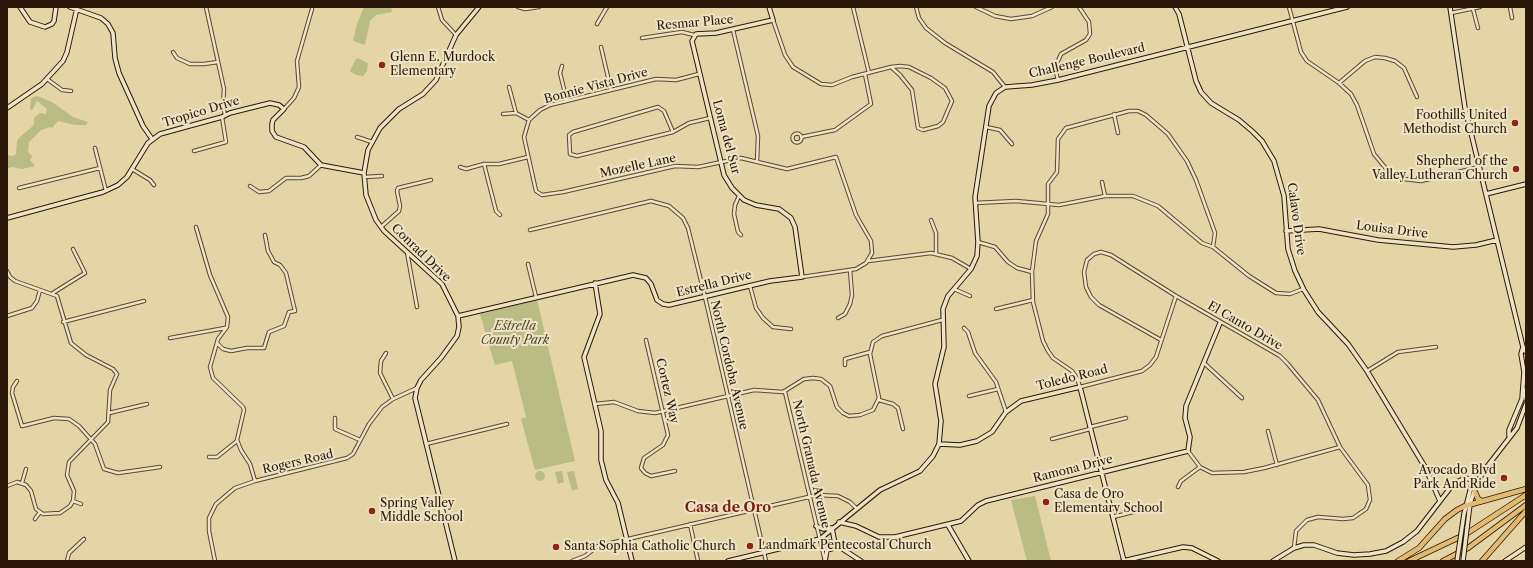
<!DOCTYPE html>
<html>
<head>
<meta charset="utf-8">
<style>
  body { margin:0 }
  #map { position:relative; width:1533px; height:568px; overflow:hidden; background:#e5d4a6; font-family:"Libre Caslon Text",serif }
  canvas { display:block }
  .frame { position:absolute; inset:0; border:8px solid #2b1808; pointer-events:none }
</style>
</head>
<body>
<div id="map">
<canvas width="1533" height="568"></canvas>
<div class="frame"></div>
</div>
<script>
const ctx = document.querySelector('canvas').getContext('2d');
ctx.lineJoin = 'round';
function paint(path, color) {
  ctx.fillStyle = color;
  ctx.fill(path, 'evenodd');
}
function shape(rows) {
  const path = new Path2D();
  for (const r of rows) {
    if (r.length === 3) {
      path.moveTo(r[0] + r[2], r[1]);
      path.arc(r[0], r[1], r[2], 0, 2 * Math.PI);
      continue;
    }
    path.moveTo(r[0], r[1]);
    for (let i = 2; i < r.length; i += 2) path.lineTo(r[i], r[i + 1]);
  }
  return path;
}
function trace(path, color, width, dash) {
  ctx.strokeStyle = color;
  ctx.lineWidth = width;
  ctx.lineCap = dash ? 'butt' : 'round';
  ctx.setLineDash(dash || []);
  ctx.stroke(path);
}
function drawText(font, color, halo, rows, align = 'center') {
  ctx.font = font + ' "Libre Caslon Text",serif';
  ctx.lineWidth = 4;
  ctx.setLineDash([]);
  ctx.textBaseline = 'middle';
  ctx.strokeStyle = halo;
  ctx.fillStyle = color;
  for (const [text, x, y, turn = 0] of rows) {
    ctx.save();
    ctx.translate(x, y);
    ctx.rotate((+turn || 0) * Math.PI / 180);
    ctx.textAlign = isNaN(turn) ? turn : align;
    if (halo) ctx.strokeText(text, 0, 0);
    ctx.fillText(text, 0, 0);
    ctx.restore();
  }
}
paint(shape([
  [364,7,391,7,392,12,376,15,370,21,365,45,353,41,357,24],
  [358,58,368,63,367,71,363,76,356,75,350,71,356,59],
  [37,96,52,102,73,117,88,122,86,125,75,125,58,121,52,128,50,127,41,130,29,142,28,152,32,156,30,160,35,166,22,169,12,167,7,169,7,155,13,156,16,154,17,141,20,137,34,125,34,118,40,113,46,114,47,109,37,101,33,109,30,110,31,98],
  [537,300,575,461,535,470,521,419,526,417,512,361,495,365,480,314],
  [562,471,564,482,558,484,555,472],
  [574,471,578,489,572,490,570,484,574,483,570,484,567,472],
  [540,476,5],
  [1035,496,1051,561,1027,561,1011,500]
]), '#b9bc83');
const street = shape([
  [206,7,224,89,223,106,225,115],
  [438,7,442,20,456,35],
  [518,7,525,9,539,7],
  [853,7,869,73],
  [916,7,919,18,926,28,945,43,993,72,1005,87],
  [976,7,995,16,1011,19,1032,16,1052,7],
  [1289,7,1301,52,1307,61,1339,83,1351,94,1357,105,1374,154,1388,171,1404,179,1421,181,1479,167],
  [1510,7,1512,18],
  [1473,9,1478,28],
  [1451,13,1480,7],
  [773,20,785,55,793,67,821,84,832,85,852,77,891,67,900,66,909,67,931,78,945,88,952,101,943,122,938,126,923,130,918,128,912,90,900,75,891,67],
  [597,24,607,7],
  [733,30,758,136,757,162],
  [642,38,682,32,694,35],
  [601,47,611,90],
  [173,52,177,58,190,64,204,64,218,62],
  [562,66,560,73,567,101],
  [699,74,676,80,656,79,550,105,540,110,529,120,524,137,536,191,542,195,563,192,675,166,698,167,741,158,787,169,836,157,856,215,871,241,872,253,866,263,856,269,802,277],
  [47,79,62,90,71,91],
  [1058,80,1055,68,1061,54,1086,40,1090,34,1089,22,1079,7],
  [1339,83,1365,61,1375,57,1385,58,1395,61,1404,68,1417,97],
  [509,87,516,113],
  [284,109,294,98,299,87,297,61,312,9],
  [503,114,516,113,529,120],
  [1114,114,1118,133],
  [986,127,1000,130,1012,144],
  [673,132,664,111,658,107,573,132,569,135,570,154,577,156,673,132,689,123,710,118],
  [797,138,4.5],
  [357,137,372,142],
  [801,137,835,130,871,104,865,74],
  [95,148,106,191],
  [194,151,226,142,222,117],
  [484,164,496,211,500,215],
  [460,167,466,169,484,164,499,164,528,157],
  [132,169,150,180,154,185],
  [364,177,382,176],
  [1102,182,1105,196],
  [250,186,259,192,269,191,286,178,301,178,309,176,321,165],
  [19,188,100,168],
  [739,196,735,205,734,214,738,232,741,235],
  [975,203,1016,201,1059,205,1105,196,1133,196,1158,206,1202,243,1213,247],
  [931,220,936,233,936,253],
  [196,227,210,275,228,317,227,327,218,339,210,367,213,378,243,407,244,410,237,440,241,450,250,464,255,481],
  [381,227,399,211,400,206,397,191,398,188,431,180],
  [530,230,651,201,669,206,683,218,688,228,705,297,766,561],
  [978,242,995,247,1008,262,1017,268,1032,272],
  [407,252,417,307],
  [868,261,931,253,952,258,971,269],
  [528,264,536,297],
  [7,271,10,277,15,281,57,296,71,343,86,355,113,369,117,374,110,390,108,422,69,462,67,475,74,491,73,501,70,506,60,513,43,514,36,509,31,491,26,485,17,482,7,486],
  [750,286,756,308,763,318,773,327,791,329],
  [954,289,970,296],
  [53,293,85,273,73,249],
  [1176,296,1156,357,1150,365,1142,371,1080,387,1077,378,1072,371,1053,358,1048,351,1043,341,1033,302,1032,272,1036,241,1048,214,1048,184,1057,172,1058,139,1066,128,1129,111,1138,111,1146,115,1168,134,1187,161,1196,180,1215,233,1213,247,1249,276,1276,293,1290,294,1303,289],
  [996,309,1033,300],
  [7,316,32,308,37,301,40,290],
  [838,318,845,314,850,304,852,295,850,270],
  [63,322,144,301],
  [964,328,968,332,975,353,996,382,1006,412],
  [170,338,225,328],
  [646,340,668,435,663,445,644,458,641,468,645,473,651,476,675,471],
  [1161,340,1099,305,1091,297,1086,287,1084,272,1087,260,1094,254,1101,252,1111,255,1176,296,1280,356,1287,363,1318,400,1340,447,1368,485,1370,500,1366,509,1353,518,1343,519,1318,517,1307,520,1296,531,1294,548],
  [217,343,223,349,231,351,247,348,264,348,269,332,284,326,289,312,295,311,286,273,280,265,274,262,268,251,265,235],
  [386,353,381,361,380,373,393,399],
  [1204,363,1242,398],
  [845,365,845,359,870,352],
  [1367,371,1398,352,1436,347],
  [17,381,13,387,12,393,22,426,54,418,69,419,79,426,95,444,104,469,118,473,160,467],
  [785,392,825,561],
  [969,396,998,389],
  [879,400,893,404,898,408,903,429],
  [595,404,614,402,638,411,655,413,754,390,783,392,804,379,813,378,821,379,830,386,837,407,843,413,849,416,860,415,873,410,879,398,870,354,873,342,882,336,942,320],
  [109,413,147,404],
  [335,418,335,429,360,440],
  [1090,427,1126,418],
  [1268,431,1277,465],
  [1052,439,1090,429],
  [426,444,507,424],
  [1188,451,1200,467,1212,473,1244,472,1264,468,1340,447],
  [209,457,217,457,237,441],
  [22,483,26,469],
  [1178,487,1181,481,1200,467],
  [73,501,81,504],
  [1113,517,1149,508],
  [35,519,40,512],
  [690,524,698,561],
  [67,561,69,553,84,539],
  [215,561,209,531,209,518,216,504,235,488,255,481,347,458,353,454,369,424,382,407,393,399,417,388],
  [572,561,585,556,598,546,817,495,838,496,850,502,856,508]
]);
const secondary = shape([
  [20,7,30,22,45,27,52,24,54,21,56,7],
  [70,7,101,18,108,24,113,33,115,58,119,73,143,126,152,139],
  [1175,7,1179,14,1196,81,1201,92,1211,103,1239,120,1252,131,1262,141,1274,161,1284,196,1288,249,1295,271,1304,290,1318,312,1348,344,1367,371,1425,467,1440,501],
  [1450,7,1465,108,1523,347,1526,352],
  [7,108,42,84,63,61,67,52,77,8],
  [1486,194,1526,184],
  [7,218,103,192,118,185,127,177,148,143,160,134,222,117,230,113,270,103,279,105,284,109,273,120,272,124,272,131,276,137,304,147,321,165,364,173],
  [1286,231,1319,229,1378,240,1453,247,1476,245,1497,240],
  [595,283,600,314,584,357,601,431,601,460,606,480,618,503,632,561],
  [458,316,633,275,646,278,651,284,657,300,663,304,669,305,770,281,802,277,795,227,791,218,779,209,756,205,744,200,732,188,724,175,692,41,696,34,716,33,773,20,769,7],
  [1525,390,1526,399],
  [1509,436,1509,430,1522,399,1524,372,1521,354,1523,347],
  [939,444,960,445,977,441,992,432,1006,412,1021,401,1080,387,1124,561],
  [1464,514,1471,487,1477,482],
  [839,522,856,526,879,537,895,537,961,521,978,505,986,501,1188,451,1190,437,1185,418,1186,406,1220,323],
  [948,525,969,561],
  [816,526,823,529,831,528],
  [832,528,835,544],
  [1467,528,1470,504,1477,482,1486,468,1517,428,1526,404],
  [820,539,880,490,920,471,933,456,939,444,941,421,935,384,944,347,943,309,948,296,971,269,977,256,978,242,975,197,989,106,996,93,1005,87,1032,85,1058,80,1347,7],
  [455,561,415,398,417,388,421,380,441,358,457,336,459,327,458,316,442,284,384,231,376,220,366,195,364,173,368,150,380,128,399,109,423,94,436,80,456,35,479,7],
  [728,561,820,539,835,544,861,561],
  [825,561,827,550,838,547],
  [1123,561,1183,547,1192,548,1218,561],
  [1273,561,1294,548,1304,545,1314,545,1337,553,1354,555,1370,554,1386,551,1403,542,1417,531,1454,483,1466,478,1477,482],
  [1505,561,1526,547]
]);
const highway = shape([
  [1475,492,1478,499,1482,501],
  [1398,561,1419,548,1445,519,1457,510,1465,506,1526,489],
  [1409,561,1466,534,1526,495],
  [1443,561,1468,548,1526,505],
  [1482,561,1526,511]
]);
trace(street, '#5a4730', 4.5);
trace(secondary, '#2b1808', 5.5);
trace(highway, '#2b1808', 6);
trace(street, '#eee3c5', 2.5);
trace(secondary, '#eee3c5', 3.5);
trace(highway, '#e2ba73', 4.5);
const secondaryBridge = shape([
  [1457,561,1464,514],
  [1463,561,1467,528]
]);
trace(secondaryBridge, '#2b1808', 5.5, []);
trace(secondaryBridge, '#eee3c5', 3.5);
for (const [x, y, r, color] of [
  [382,65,4,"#8f2418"],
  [1515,123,4,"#8f2418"],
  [1516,169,4,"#8f2418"],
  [1504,478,4,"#8f2418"],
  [1046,502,4,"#8f2418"],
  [372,511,4,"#8f2418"],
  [750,546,4,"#8f2418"],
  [556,547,4,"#8f2418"]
]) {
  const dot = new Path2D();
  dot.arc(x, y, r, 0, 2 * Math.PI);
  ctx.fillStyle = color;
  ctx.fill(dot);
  trace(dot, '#eee3c5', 1.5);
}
drawText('12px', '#2b1808', '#eee3c5', [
  ["Resmar Place",695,23,-5],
  ["Challenge Boulevard",1087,61,-13],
  ["Bonnie Vista Drive",596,86,-15],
  ["Tropico Drive",201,112,-17],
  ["Loma del Sur",726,137,75],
  ["Mozelle Lane",638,166,-12],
  ["Calavo Drive",1296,219,82],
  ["Louisa Drive",1392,230,7],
  ["Conrad Drive",421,253,44],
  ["Estrella Drive",714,284,-14],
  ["El Canto Drive",1245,326,30],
  ["North Cordoba Avenue",729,365,77],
  ["Toledo Road",1072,378,-14],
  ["Cortez Way",667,391,77],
  ["Rogers Road",298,462,-13],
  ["North Granada Avenue",811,464,77],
  ["Ramona Drive",1073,469,-14]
]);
drawText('12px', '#2b1808', '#eee3c5', [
  ["Glenn E. Murdock",390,58],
  ["Elementary",390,72],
  ["Foothills United",1507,116,"right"],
  ["Methodist Church",1507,130,"right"],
  ["Shepherd of the",1508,162,"right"],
  ["Valley Lutheran Church",1508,176,"right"],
  ["Avocado Blvd",1496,471,"right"],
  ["Park And Ride",1496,485,"right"],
  ["Casa de Oro",1054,495],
  ["Elementary School",1054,509],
  ["Spring Valley",380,504],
  ["Middle School",380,518],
  ["Landmark Pentecostal Church",758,546],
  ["Santa Sophia Catholic Church",564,547]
], 'left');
drawText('italic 12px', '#56492d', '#eee3c5', [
  ["Estrella",515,327],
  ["County Park",515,341]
]);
drawText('bold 14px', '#7a1f14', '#eee3c5', [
  ["Casa de Oro",728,508]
]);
</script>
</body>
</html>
